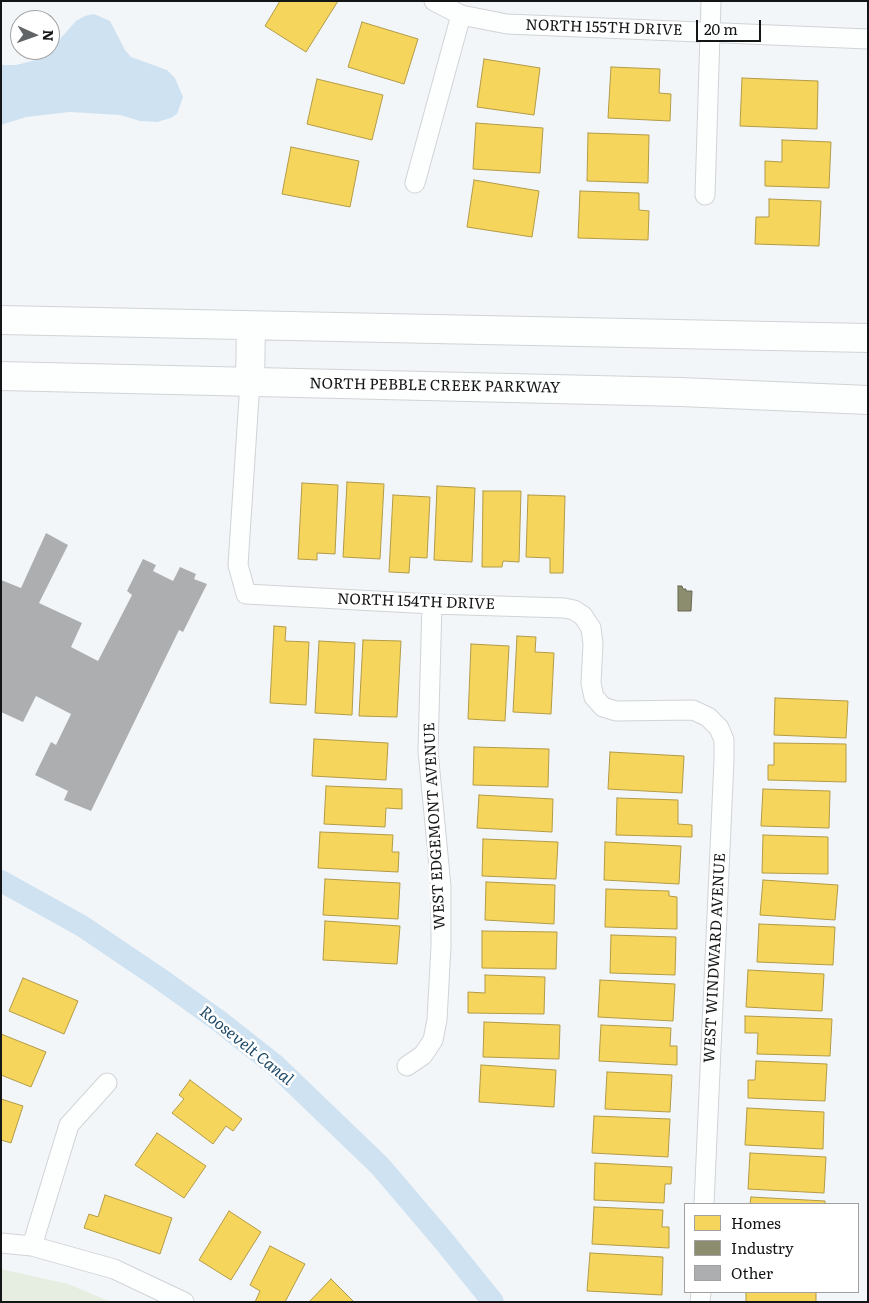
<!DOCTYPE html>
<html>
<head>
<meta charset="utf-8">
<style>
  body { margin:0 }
  #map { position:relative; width:869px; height:1303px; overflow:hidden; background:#f3f6f9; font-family:Literata,serif }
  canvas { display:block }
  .frame { position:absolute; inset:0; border:2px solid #131517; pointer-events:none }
  .legend { position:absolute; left:684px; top:1203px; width:175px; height:90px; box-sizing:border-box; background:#fff; border:1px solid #a1a1a2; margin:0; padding:6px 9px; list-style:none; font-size:15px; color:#131517 }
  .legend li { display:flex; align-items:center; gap:10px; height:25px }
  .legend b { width:25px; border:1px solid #a1a1a2 }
  .north { position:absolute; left:10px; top:10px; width:50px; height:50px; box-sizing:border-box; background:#fff; border:1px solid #a1a1a2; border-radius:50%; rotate:92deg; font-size:14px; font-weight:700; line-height:20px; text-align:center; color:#131517 }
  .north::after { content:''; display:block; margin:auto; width:18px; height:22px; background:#616466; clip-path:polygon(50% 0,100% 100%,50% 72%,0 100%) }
  .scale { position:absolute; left:696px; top:20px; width:65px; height:22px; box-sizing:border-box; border:2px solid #131517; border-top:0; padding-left:6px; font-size:15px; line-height:18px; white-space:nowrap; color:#131517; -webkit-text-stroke:4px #fff; paint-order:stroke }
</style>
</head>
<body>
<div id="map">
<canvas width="869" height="1303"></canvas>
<div class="frame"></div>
<ul class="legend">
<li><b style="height:14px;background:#f6d55c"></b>Homes</li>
<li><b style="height:14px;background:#8c8c6e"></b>Industry</li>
<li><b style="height:14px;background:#acaeb0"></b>Other</li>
</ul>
<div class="north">N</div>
<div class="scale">20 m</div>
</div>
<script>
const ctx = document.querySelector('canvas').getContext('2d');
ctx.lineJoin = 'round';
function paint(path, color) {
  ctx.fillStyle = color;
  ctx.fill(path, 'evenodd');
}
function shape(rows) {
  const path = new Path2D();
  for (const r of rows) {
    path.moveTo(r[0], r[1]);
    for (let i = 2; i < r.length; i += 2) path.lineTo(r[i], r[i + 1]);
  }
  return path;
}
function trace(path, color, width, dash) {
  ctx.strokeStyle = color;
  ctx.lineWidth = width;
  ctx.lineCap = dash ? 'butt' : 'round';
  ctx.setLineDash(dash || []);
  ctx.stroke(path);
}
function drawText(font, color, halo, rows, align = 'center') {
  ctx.font = font + ' Literata,serif';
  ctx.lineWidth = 5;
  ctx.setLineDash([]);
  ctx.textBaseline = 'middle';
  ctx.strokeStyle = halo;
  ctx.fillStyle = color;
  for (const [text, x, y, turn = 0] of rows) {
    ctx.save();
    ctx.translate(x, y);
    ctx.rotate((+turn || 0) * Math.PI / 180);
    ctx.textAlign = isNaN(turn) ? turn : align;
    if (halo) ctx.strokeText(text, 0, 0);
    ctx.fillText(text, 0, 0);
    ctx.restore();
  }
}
paint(shape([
  [1,1269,68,1284,111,1302,1,1302]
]), '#e5eee1');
paint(shape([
  [94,14,110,21,125,50,131,57,167,70,175,78,183,97,177,114,171,118,157,122,140,121,120,115,70,112,26,117,1,125,1,65,16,65,36,60,51,49,76,21,85,16]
]), '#cfe2f1');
const homes = shape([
  [280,1,338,1,306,52,265,26,280,1],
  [362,22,418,39,404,84,348,67,362,22],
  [484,59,540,68,534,115,477,107,484,59],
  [611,67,660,69,659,93,671,94,670,121,608,118,611,67],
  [742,78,818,81,817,129,740,126,742,78],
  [317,79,383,95,372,140,307,124,317,79],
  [476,123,543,128,540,173,473,169,476,123],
  [588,133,649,135,648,183,587,181,588,133],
  [782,140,831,142,829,188,765,186,765,161,782,162,782,140],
  [291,147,359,161,350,207,282,194,291,147],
  [474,180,539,191,532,237,467,227,474,180],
  [580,191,639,193,639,210,649,211,648,240,578,238,580,191],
  [769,199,821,201,819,246,755,244,756,217,769,217,769,199],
  [347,482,384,484,380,559,343,557,347,482],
  [302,483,338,485,335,554,317,553,317,560,298,559,302,483],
  [437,486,475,488,472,562,434,560,437,486],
  [483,491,521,491,519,562,503,561,502,567,482,567,483,491],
  [393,495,430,497,427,558,410,557,409,573,389,572,393,495],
  [528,495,565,496,563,573,550,573,550,558,526,557,528,495],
  [274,626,286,627,285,641,309,642,306,705,270,703,274,626],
  [517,636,536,637,535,652,554,653,551,714,513,712,517,636],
  [363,640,401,641,397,717,359,716,363,640],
  [319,641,355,643,352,715,315,713,319,641],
  [471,644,509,646,505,721,468,719,471,644],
  [775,698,848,701,846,738,774,735,775,698],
  [314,739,388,743,386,780,312,776,314,739],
  [774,743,846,744,846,782,768,780,768,765,774,765,774,743],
  [474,747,549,749,548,787,473,785,474,747],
  [610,752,684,756,682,793,608,789,610,752],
  [326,786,402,789,402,809,386,808,385,827,324,824,326,786],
  [763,789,830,791,829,828,761,826,763,789],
  [479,795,553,799,552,832,477,828,479,795],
  [617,798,678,800,678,824,692,825,692,837,616,835,617,798],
  [320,832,393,835,392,852,399,852,398,872,318,868,320,832],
  [763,835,828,837,828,874,762,873,763,835],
  [483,839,558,842,556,879,482,876,483,839],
  [605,842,681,846,679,884,604,880,605,842],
  [325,879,400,883,398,919,323,915,325,879],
  [763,880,838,885,835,920,760,915,763,880],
  [486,882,555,885,554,924,485,920,486,882],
  [606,889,669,891,669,896,677,897,677,929,605,927,606,889],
  [325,921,400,926,397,964,323,960,325,921],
  [759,924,835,927,833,965,757,962,759,924],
  [482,931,557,932,556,969,482,968,482,931],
  [611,935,676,937,675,975,610,973,611,935],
  [748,970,824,974,822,1011,746,1007,748,970],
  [485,975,545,977,544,1014,468,1013,468,992,485,993,485,975],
  [23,978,78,1001,64,1034,9,1011,23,978],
  [600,980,675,984,673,1021,598,1017,600,980],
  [745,1016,832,1019,830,1056,757,1054,758,1033,745,1033,745,1016],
  [484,1022,560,1025,559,1059,483,1057,484,1022],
  [601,1025,671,1028,670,1046,677,1046,677,1065,599,1061,601,1025],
  [1,1034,46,1052,31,1087,1,1075,1,1034],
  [756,1061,827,1064,825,1101,748,1098,748,1080,755,1080,756,1061],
  [481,1065,556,1070,554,1107,479,1102,481,1065],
  [607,1072,672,1075,670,1112,605,1109,607,1072],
  [190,1080,242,1119,233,1131,226,1126,213,1144,172,1113,184,1099,179,1095,190,1080],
  [1,1099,23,1106,11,1143,1,1140,1,1099],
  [747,1108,824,1112,823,1149,745,1145,747,1108],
  [594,1116,670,1119,668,1157,592,1153,594,1116],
  [157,1133,206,1166,184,1198,135,1165,157,1133],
  [750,1153,826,1157,824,1193,748,1189,750,1153],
  [595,1163,672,1167,671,1184,665,1184,664,1203,594,1200,595,1163],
  [105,1195,172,1218,160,1254,84,1228,89,1214,98,1217,105,1195],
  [751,1197,825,1201,825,1204,750,1204,751,1197],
  [594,1207,663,1210,662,1227,669,1227,669,1248,592,1244,594,1207],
  [229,1211,261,1232,231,1280,199,1260,229,1211],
  [270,1246,305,1264,285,1302,255,1302,260,1291,250,1285,270,1246],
  [590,1253,663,1257,662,1295,587,1291,590,1253],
  [331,1279,354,1302,309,1302,331,1279],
  [746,1292,816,1292,816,1302,746,1302,746,1292]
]);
paint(homes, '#f6d55c');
trace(homes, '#b29b47', 1);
const industry = shape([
  [678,586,682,586,683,589,686,589,686,591,692,591,691,611,678,611,678,586]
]);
paint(industry, '#8c8c6e');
trace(industry, '#686854', 1);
trace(shape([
  [1,881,82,926,159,978,219,1021,275,1065,380,1166,443,1240,493,1302]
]), '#cfe2f1', 22);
paint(shape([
  [46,533,68,545,39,603,82,623,71,647,98,661,132,595,127,591,143,559,156,565,153,571,173,581,180,567,196,574,194,579,207,584,183,632,179,630,91,811,64,800,68,791,35,775,51,742,56,745,71,714,36,696,23,722,1,712,1,580,21,588]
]), '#acaeb0');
const street = shape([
  [434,1,461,15,507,24,868,39],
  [415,183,461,15],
  [705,195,711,1],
  [250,382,238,565,246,594,432,604,564,608,574,610,583,616,591,628,593,644,591,683,594,697,603,707,616,711,693,710,708,717,719,728,724,740,724,760,704,1204],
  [407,1066,423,1055,433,1040,437,1020,441,946,441,887,428,751,432,604],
  [1,1243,32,1246,114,1269,184,1302],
  [32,1246,69,1125,107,1083],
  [700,1302,701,1292]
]);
const primary = shape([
  [1,320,868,338],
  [1,376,680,392,868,400],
  [250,382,251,326]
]);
trace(street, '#d1d3d6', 21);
trace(primary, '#d1d3d6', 30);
trace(street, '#fdfefe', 19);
trace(primary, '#fdfefe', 28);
drawText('15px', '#131517', '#fff', [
  ["NORTH 155TH DRIVE",604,28,2],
  ["NORTH PEBBLE CREEK PARKWAY",435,386,1],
  ["NORTH 154TH DRIVE",416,602,2],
  ["WEST EDGEMONT AVENUE",435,826,-93],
  ["WEST WINDWARD AVENUE",715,958,-87]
]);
drawText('italic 16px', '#1d4967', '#fff', [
  ["Roosevelt Canal",246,1046,39]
]);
</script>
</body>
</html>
